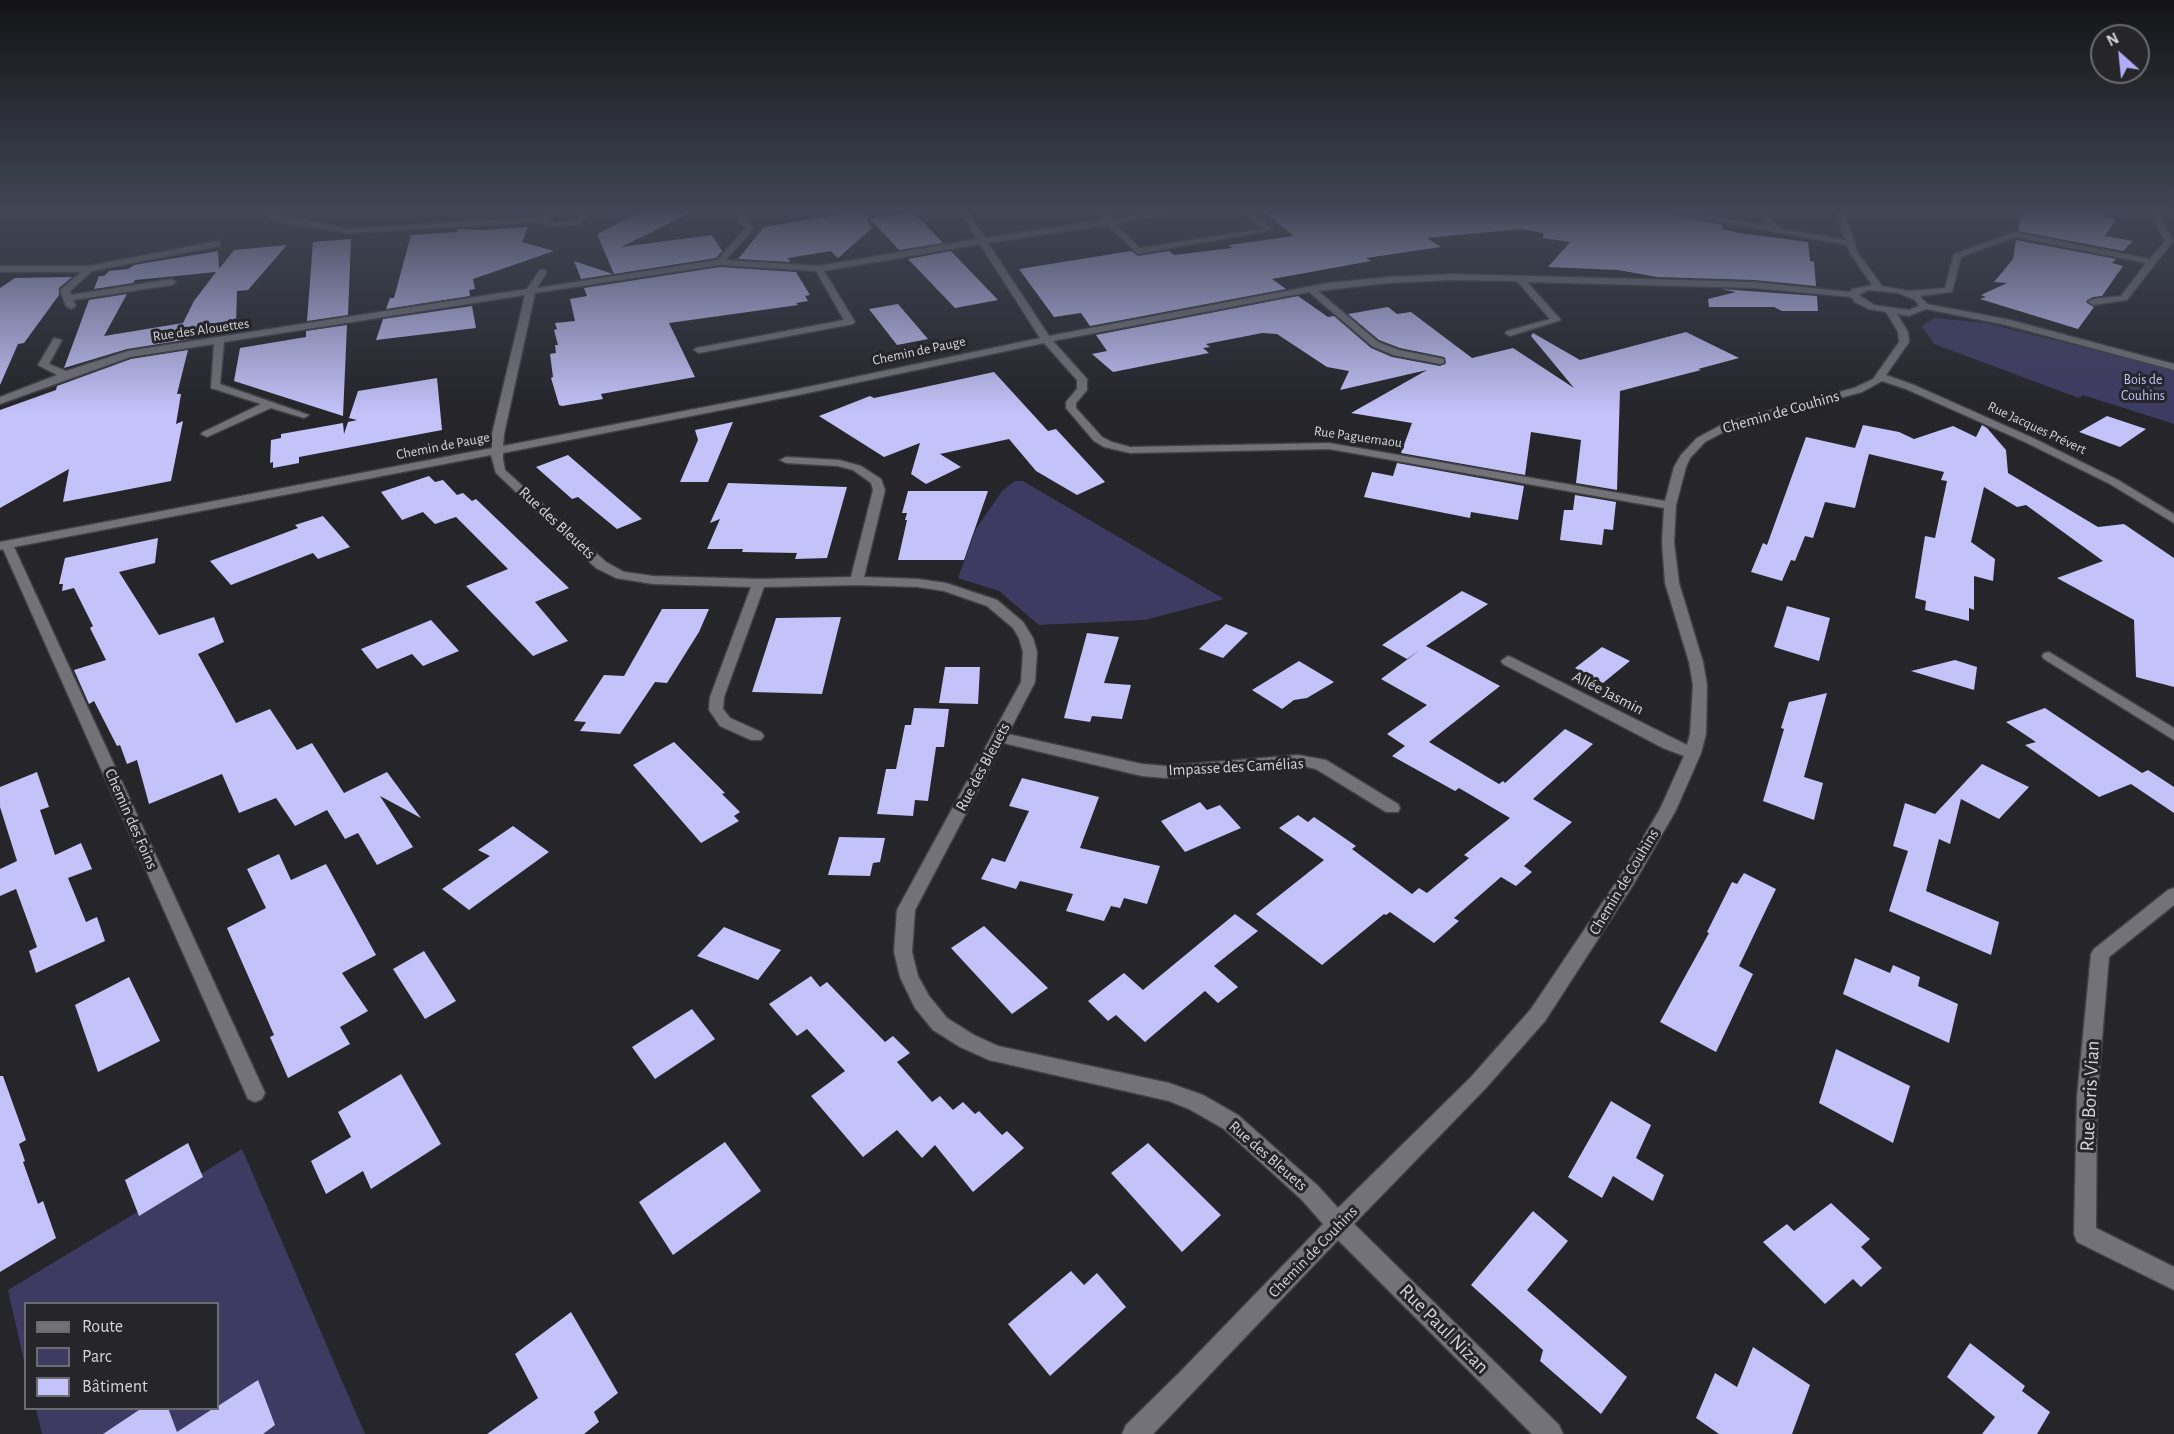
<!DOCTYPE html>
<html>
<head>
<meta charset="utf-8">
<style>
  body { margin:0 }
  #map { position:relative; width:2174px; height:1434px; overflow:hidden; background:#25252a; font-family:"Alegreya Sans",sans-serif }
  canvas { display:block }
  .legend { position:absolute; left:24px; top:1302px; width:195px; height:108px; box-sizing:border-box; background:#25252a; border:2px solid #6b6b70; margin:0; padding:8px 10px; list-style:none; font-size:18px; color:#d4d4d8 }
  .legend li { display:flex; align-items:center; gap:12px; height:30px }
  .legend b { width:30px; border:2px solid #6b6b70 }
  .north { position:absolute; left:2090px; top:24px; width:60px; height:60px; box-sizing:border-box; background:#25252a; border:2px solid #6b6b70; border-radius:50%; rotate:333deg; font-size:16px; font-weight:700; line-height:24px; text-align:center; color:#d4d4d8 }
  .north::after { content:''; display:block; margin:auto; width:21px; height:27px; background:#b1adfa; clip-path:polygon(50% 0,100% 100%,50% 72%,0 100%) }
</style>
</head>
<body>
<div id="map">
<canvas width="2174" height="1434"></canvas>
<ul class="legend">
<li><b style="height:8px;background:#727278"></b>Route</li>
<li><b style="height:16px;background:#3e3b63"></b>Parc</li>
<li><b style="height:16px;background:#c3c2f9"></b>Bâtiment</li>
</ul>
<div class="north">N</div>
</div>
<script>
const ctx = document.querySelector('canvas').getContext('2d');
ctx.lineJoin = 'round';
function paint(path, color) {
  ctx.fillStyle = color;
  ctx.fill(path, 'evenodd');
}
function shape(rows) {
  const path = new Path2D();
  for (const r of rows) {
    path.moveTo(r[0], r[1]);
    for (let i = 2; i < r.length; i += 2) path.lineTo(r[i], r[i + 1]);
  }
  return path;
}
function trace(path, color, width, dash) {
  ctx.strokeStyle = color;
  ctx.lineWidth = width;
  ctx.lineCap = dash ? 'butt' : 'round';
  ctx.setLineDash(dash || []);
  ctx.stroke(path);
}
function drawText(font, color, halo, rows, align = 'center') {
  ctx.font = font + ' "Alegreya Sans",sans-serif';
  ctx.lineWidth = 6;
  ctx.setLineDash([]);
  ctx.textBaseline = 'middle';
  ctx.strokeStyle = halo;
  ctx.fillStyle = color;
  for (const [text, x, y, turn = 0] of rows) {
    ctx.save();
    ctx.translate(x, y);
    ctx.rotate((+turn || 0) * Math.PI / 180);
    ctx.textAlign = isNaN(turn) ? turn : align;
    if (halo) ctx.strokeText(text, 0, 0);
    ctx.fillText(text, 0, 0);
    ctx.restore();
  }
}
paint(shape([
  [1934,318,1986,323,2174,370,2174,424,2083,395,2079,398,1934,344,1922,326],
  [1015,481,1023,481,1224,599,1145,620,1039,625,999,591,958,578,976,529,1002,491],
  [242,1149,365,1434,42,1434,36,1409,218,1408,218,1304,26,1304,25,1365,8,1290]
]), '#3e3b63');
paint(shape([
  [640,212,692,212,621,247,712,235,722,251,716,258,614,274,597,234],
  [852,212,862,212,872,228,838,258,831,251,788,258,790,262,738,259,764,227],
  [1264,212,1664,212,1722,225,1722,229,1740,233,1808,242,1810,261,1814,262,1816,286,1754,280,1657,277,1618,270,1548,267,1570,242,1543,238,1544,233,1521,229,1427,238,1441,247,1366,258,1371,261,1272,279,1286,289,1090,326,1081,313,1054,317,1019,269,1131,251,1138,256,1169,251,1174,255,1232,248,1229,245,1294,236],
  [2022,212,2104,212,2103,217,2116,219,2105,236,2133,241,2123,251,2018,231],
  [902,214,915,214,943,243,899,250,870,219],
  [528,227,522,242,554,251,473,279,475,289,469,290,470,296,386,309,390,298,394,298,411,235,457,232,457,229,481,230],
  [351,239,348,315,307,321,313,242],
  [2016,240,2116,259,2112,263,2123,266,2102,296,2093,297,2086,301,2094,307,2078,329,1980,299,1986,297,1981,295,2007,283,1994,282,2013,259],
  [287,245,248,290,237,291,236,323,193,329,190,339,127,349,64,368,89,300,127,294,104,336,183,323,194,301,216,272,135,280,133,283,94,289,99,276,104,276,109,271,128,269,134,265,218,251,219,269,234,250],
  [951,251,998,300,955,308,908,259],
  [574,261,613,274,581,279],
  [720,267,796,272,810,295,805,296,808,301,796,303,798,305,669,323,695,377,601,394,603,399,562,406,559,405,551,378,553,377,550,354,556,353,555,345,558,345,554,330,557,329,555,323,575,321,570,299,587,296,584,288],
  [72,277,59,288,59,295,24,343,18,344,0,385,0,288,15,278],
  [1721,289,1817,296,1818,311,1782,311,1774,307,1709,307,1708,299,1736,292],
  [1298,296,1328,317,1334,316,1371,348,1392,357,1440,366,1446,363,1444,357,1400,348,1379,340,1348,314,1388,307,1397,314,1411,312,1472,358,1513,348,1574,388,1531,336,1533,333,1580,360,1686,332,1739,358,1698,369,1701,370,1620,391,1617,490,1576,483,1581,440,1531,432,1525,475,1401,453,1412,423,1351,413,1427,370,1340,390,1349,371,1327,367,1277,334,1262,333,1206,344,1210,347,1203,348,1209,353,1113,372,1092,354,1107,351,1096,335],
  [898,304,928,339,897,345,869,309],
  [472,306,476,328,376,340,383,319],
  [347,325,343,416,234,381,240,348,306,337,306,331],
  [188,350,177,394,181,394,176,424,183,421,171,481,63,502,69,469,0,508,0,410,56,390,57,386,131,359],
  [994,372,1048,431,1056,429,1105,482,1077,495,1036,471,1009,439,940,454,961,467,926,484,911,474,920,443,884,457,819,416,870,396,874,398],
  [437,378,442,430,299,457,299,463,273,468,273,462,270,463,271,440,281,438,281,434,343,423,344,434,348,422,357,420,349,418,358,391],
  [2107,416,2146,429,2120,447,2079,432],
  [733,422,708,482,680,482,698,440,695,430],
  [1863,425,1899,432,1914,439,1953,426,1976,437,1982,425,1987,428,2006,450,2008,473,2098,527,2124,524,2174,558,2174,687,2136,677,2134,620,2057,578,2103,561,2026,505,2017,507,1984,487,1971,542,1995,559,1993,581,1974,576,1974,610,1969,608,1969,621,1925,610,1926,601,1915,598,1925,536,1935,538,1947,481,1941,480,1944,472,1869,454,1855,508,1825,502,1813,538,1805,536,1795,561,1791,560,1782,581,1751,572,1763,543,1767,545,1806,437,1855,448],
  [568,455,642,519,617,529,578,497,572,499,536,467],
  [1397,463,1524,486,1518,520,1471,512,1470,518,1364,497,1372,472,1393,476],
  [429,476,435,482,443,480,457,495,463,493,472,501,476,499,569,588,535,602,568,641,533,656,466,586,508,569,456,517,435,524,423,512,402,520,381,492],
  [728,483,847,487,827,558,795,559,797,553,742,552,743,549,707,549,720,519,710,523],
  [908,491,988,491,964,560,898,560,907,520,905,520,907,513,902,513],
  [1575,495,1616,502,1613,530,1604,529,1602,545,1560,540,1564,510,1573,510],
  [323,516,350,547,318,559,313,553,231,585,210,561,298,528,295,525],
  [158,538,155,563,119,572,159,635,214,617,224,642,198,654,236,723,270,709,297,750,312,743,344,793,387,772,421,818,380,796,413,847,377,865,358,833,345,839,327,810,295,826,276,798,239,813,222,774,149,804,137,760,127,764,120,745,117,746,94,701,89,704,74,670,106,660,90,628,93,626,74,588,62,591,63,584,59,584,65,558],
  [1462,591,1488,604,1426,646,1500,686,1429,742,1499,784,1503,781,1505,783,1565,729,1593,744,1533,799,1572,822,1524,866,1532,872,1516,886,1501,877,1454,918,1459,921,1434,943,1390,912,1386,915,1384,914,1322,965,1256,914,1324,860,1279,828,1298,815,1308,822,1314,817,1356,846,1352,849,1412,894,1419,888,1427,893,1469,858,1464,855,1510,818,1459,788,1455,791,1392,756,1405,746,1387,734,1427,705,1381,679,1420,650,1407,659,1382,645],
  [1787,606,1830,618,1819,661,1774,647],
  [662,609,709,609,699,632,667,683,655,682,620,734,580,731,586,722,574,721,604,675,624,676],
  [841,617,822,694,752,692,776,618],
  [431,620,459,651,423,666,412,654,377,669,361,649],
  [1226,624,1248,633,1223,658,1199,649],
  [1087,633,1119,637,1104,683,1131,685,1122,719,1092,716,1090,722,1064,718],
  [1602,647,1630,661,1603,683,1575,668],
  [1955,660,1977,667,1974,690,1911,671],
  [1299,661,1334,682,1307,698,1294,700,1282,709,1252,690],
  [945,667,980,667,978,704,939,703],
  [1827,693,1804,777,1823,783,1814,820,1763,801,1784,729,1781,728,1789,702],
  [914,708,949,709,944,747,936,747,928,801,915,800,913,816,877,814,886,769,896,769,905,725,911,725],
  [2045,708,2142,773,2148,770,2174,787,2174,813,2131,784,2099,797,2025,745,2036,742,2006,722],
  [674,742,725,793,722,794,740,812,734,816,739,821,701,843,633,765],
  [1982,764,2029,787,1999,819,1961,799,1950,844,1939,839,1926,891,1999,922,1991,955,1889,911,1908,851,1893,846,1905,803,1935,814],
  [37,772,49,807,40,810,55,855,81,843,92,869,68,878,86,922,97,917,105,941,36,973,29,951,37,947,16,889,0,896,0,869,17,861,0,807,0,787],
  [1022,778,1099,797,1080,848,1160,866,1147,904,1124,898,1120,908,1111,906,1104,921,1066,911,1073,894,1020,881,1016,889,981,879,992,858,1005,862,1029,811,1009,806],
  [1200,802,1207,810,1220,805,1241,828,1185,852,1161,821],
  [513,826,549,852,469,910,442,889,490,856,478,850],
  [839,837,885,838,880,862,873,863,870,876,828,875],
  [279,854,291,880,326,864,376,955,342,973,368,1011,340,1027,350,1044,288,1078,270,1037,274,1035,227,928,266,908,247,869],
  [1744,873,1776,889,1739,966,1753,974,1716,1052,1660,1022,1709,933,1707,932,1732,882,1737,884],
  [1235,914,1258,931,1214,966,1238,987,1218,1003,1205,991,1145,1042,1116,1015,1108,1021,1088,1001,1124,973,1143,990],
  [984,926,1048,988,1012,1014,951,948],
  [724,927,781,950,758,980,697,956],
  [424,951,456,1001,425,1019,393,969],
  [1855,958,1890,973,1893,965,1920,977,1918,986,1958,1004,1949,1043,1843,994],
  [811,976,820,987,827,982,885,1042,893,1036,910,1053,897,1062,932,1102,940,1096,953,1110,963,1102,975,1114,979,1111,1002,1135,1007,1131,1024,1148,973,1192,935,1145,922,1158,897,1130,863,1157,811,1096,845,1071,807,1029,797,1036,769,1004],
  [129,977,160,1041,98,1072,75,1005],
  [692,1009,715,1039,655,1079,632,1047],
  [1836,1049,1910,1086,1893,1143,1819,1103],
  [401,1074,441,1144,371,1189,363,1171,326,1194,311,1161,351,1137,338,1112],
  [0,1076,3,1076,26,1140,19,1144,25,1161,23,1162,38,1204,43,1201,56,1238,0,1272],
  [1611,1101,1651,1125,1636,1158,1664,1175,1653,1201,1613,1176,1602,1198,1568,1177],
  [725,1142,761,1191,673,1255,639,1202],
  [188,1143,203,1177,139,1216,125,1180],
  [1148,1143,1221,1215,1182,1252,1111,1173],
  [1831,1203,1870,1239,1861,1247,1882,1268,1861,1287,1853,1279,1825,1304,1763,1242,1787,1224,1794,1231],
  [1533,1211,1568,1241,1527,1290,1627,1377,1601,1414,1540,1361,1543,1350,1471,1285],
  [1071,1271,1084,1285,1097,1273,1126,1307,1050,1376,1008,1324],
  [571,1312,618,1393,594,1412,599,1422,584,1434,487,1434,538,1398,515,1354],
  [1970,1343,2025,1386,2022,1391,2050,1412,2037,1434,1982,1434,1995,1417,1947,1377],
  [1753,1347,1810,1385,1792,1434,1719,1434,1696,1418,1715,1373,1737,1387],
  [258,1380,275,1425,263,1434,103,1434,142,1408,168,1408,177,1432,214,1408,218,1408,218,1406]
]), '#c3c2f9');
const minor = shape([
  [262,212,348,229,542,217,552,212,564,212,547,220,554,223,571,221,578,217,573,212,582,212,588,217,576,225,553,227,538,222,348,233,271,220,262,212],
  [734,212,742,212,753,229,726,260,819,266,977,239,960,212,968,212,985,238,1104,220,1098,212,1106,212,1111,219,1158,212,1179,212,1115,224,1140,248,1262,229,1241,212,1250,212,1273,230,1138,254,1107,225,988,243,1049,336,1328,283,1388,277,1452,274,1754,282,1850,292,1852,289,1872,285,1850,253,1847,245,1666,212,1685,212,1769,226,1757,212,1765,212,1779,228,1845,240,1836,212,1844,212,1858,253,1882,286,1909,291,1945,288,1954,254,2014,232,2150,259,2165,241,2150,212,2158,212,2173,241,2127,300,2093,305,2088,302,2093,299,2121,296,2146,263,2015,237,1961,257,1952,292,1920,296,1927,304,2010,320,2174,364,2174,370,2006,325,1926,309,1909,316,1897,314,1908,332,1909,342,1886,375,1914,385,2033,438,2118,480,2174,514,2174,523,2110,484,2025,442,1906,389,1882,381,1862,392,1733,427,1705,442,1690,458,1686,467,1676,505,1674,542,1679,583,1703,662,1707,685,1706,734,1701,753,1676,810,1633,885,1545,1021,1485,1089,1354,1224,1559,1425,1563,1434,1532,1434,1338,1240,1153,1434,1122,1434,1126,1425,1180,1372,1323,1224,1302,1200,1224,1129,1189,1109,1169,1101,989,1060,960,1047,933,1030,915,1008,900,977,894,952,897,910,1021,682,1023,652,1019,638,1013,628,987,606,944,591,918,587,857,585,764,587,724,697,723,709,730,718,761,732,764,736,761,740,751,740,720,726,709,710,710,697,751,587,653,584,616,578,596,568,496,473,491,455,14,547,265,1093,262,1099,255,1102,248,1099,3,549,0,550,0,542,492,448,492,434,525,295,224,342,220,384,309,415,304,418,271,408,207,437,201,434,203,432,261,404,211,388,214,344,130,357,0,404,0,397,57,375,38,365,54,338,62,340,49,364,66,371,128,351,527,289,540,270,543,269,547,272,537,288,717,260,745,229,734,212],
  [980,244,1040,338,798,389,503,446,504,434,535,293,720,265,816,271,844,320,696,348,694,350,699,353,853,324,855,322,824,271,980,244],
  [1452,280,1517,281,1550,319,1507,331,1505,333,1510,336,1561,320,1527,282,1754,288,1851,297,1856,303,1869,309,1886,312,1898,332,1899,342,1873,379,1854,388,1725,423,1697,438,1681,455,1674,467,1665,501,1329,443,1130,447,1112,442,1102,437,1076,408,1076,403,1087,390,1087,379,1053,341,1309,292,1372,346,1393,355,1440,364,1444,363,1444,359,1399,350,1378,342,1318,291,1388,283,1452,280],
  [1868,290,1898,293,1915,300,1919,306,1909,310,1874,305,1859,295,1868,290],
  [1044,343,1077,380,1077,389,1066,402,1066,408,1094,441,1104,447,1130,453,1329,449,1664,508,1662,542,1665,583,1689,662,1693,685,1690,734,1687,745,1513,658,1508,656,1501,661,1503,664,1663,748,1684,756,1660,809,1621,875,1531,1009,1471,1077,1338,1208,1318,1186,1238,1115,1203,1095,1169,1083,998,1046,974,1035,947,1018,929,996,918,976,912,952,915,910,1003,743,1142,776,1166,778,1298,765,1316,769,1386,812,1398,812,1400,808,1398,804,1326,760,1298,755,1166,766,1142,764,1008,734,1035,682,1037,652,1033,638,1023,622,997,600,946,583,918,579,864,577,885,490,881,479,861,466,839,460,786,457,780,460,786,463,838,466,853,470,871,483,873,490,851,577,759,579,653,576,624,572,606,562,505,470,503,459,503,453,798,395,1044,343],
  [217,241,220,242,220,246,92,271,70,291,71,295,172,279,176,282,172,285,73,300,76,306,71,309,66,306,60,290,81,272,0,272,0,266,89,266,217,241],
  [2049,652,2174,728,2174,740,2044,659,2042,656,2044,653,2049,652],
  [2174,888,2174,905,2109,957,2097,1097,2096,1228,2174,1267,2174,1290,2077,1242,2074,1234,2077,1097,2091,954,2094,949,2168,890,2174,888]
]);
trace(minor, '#414145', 3);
paint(minor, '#727278');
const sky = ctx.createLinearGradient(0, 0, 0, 413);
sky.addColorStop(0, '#141417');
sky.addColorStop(0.51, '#404655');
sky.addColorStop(1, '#40465500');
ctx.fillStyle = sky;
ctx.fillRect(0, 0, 2174, 413);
drawText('14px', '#d4d4d8', '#25252a', [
  ["Rue des Alouettes",201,330,-8],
  ["Chemin de Pauge",919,351,-12],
  ["Rue Jacques Prévert",2037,428,25],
  ["Rue Paguemaou",1358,437,8],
  ["Chemin de Pauge",443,446,-11]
]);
drawText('14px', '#c1c0f6', '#25252a', [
  ["Bois de",2143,380],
  ["Couhins",2143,396]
]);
drawText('16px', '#d4d4d8', '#25252a', [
  ["Chemin de Couhins",1781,412,-16],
  ["Rue des Bleuets",557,523,43],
  ["Allée Jasmin",1608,693,27],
  ["Rue des Bleuets",983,767,-62],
  ["Impasse des Camélias",1236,767,-3],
  ["Chemin des Foins",131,819,66],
  ["Chemin de Couhins",1624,882,-59],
  ["Rue des Bleuets",1268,1156,41],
  ["Chemin de Couhins",1313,1252,-46]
]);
drawText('20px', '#d4d4d8', '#25252a', [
  ["Rue Boris Vian",2090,1096,-87],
  ["Rue Paul Nizan",1444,1329,45]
]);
</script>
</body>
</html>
